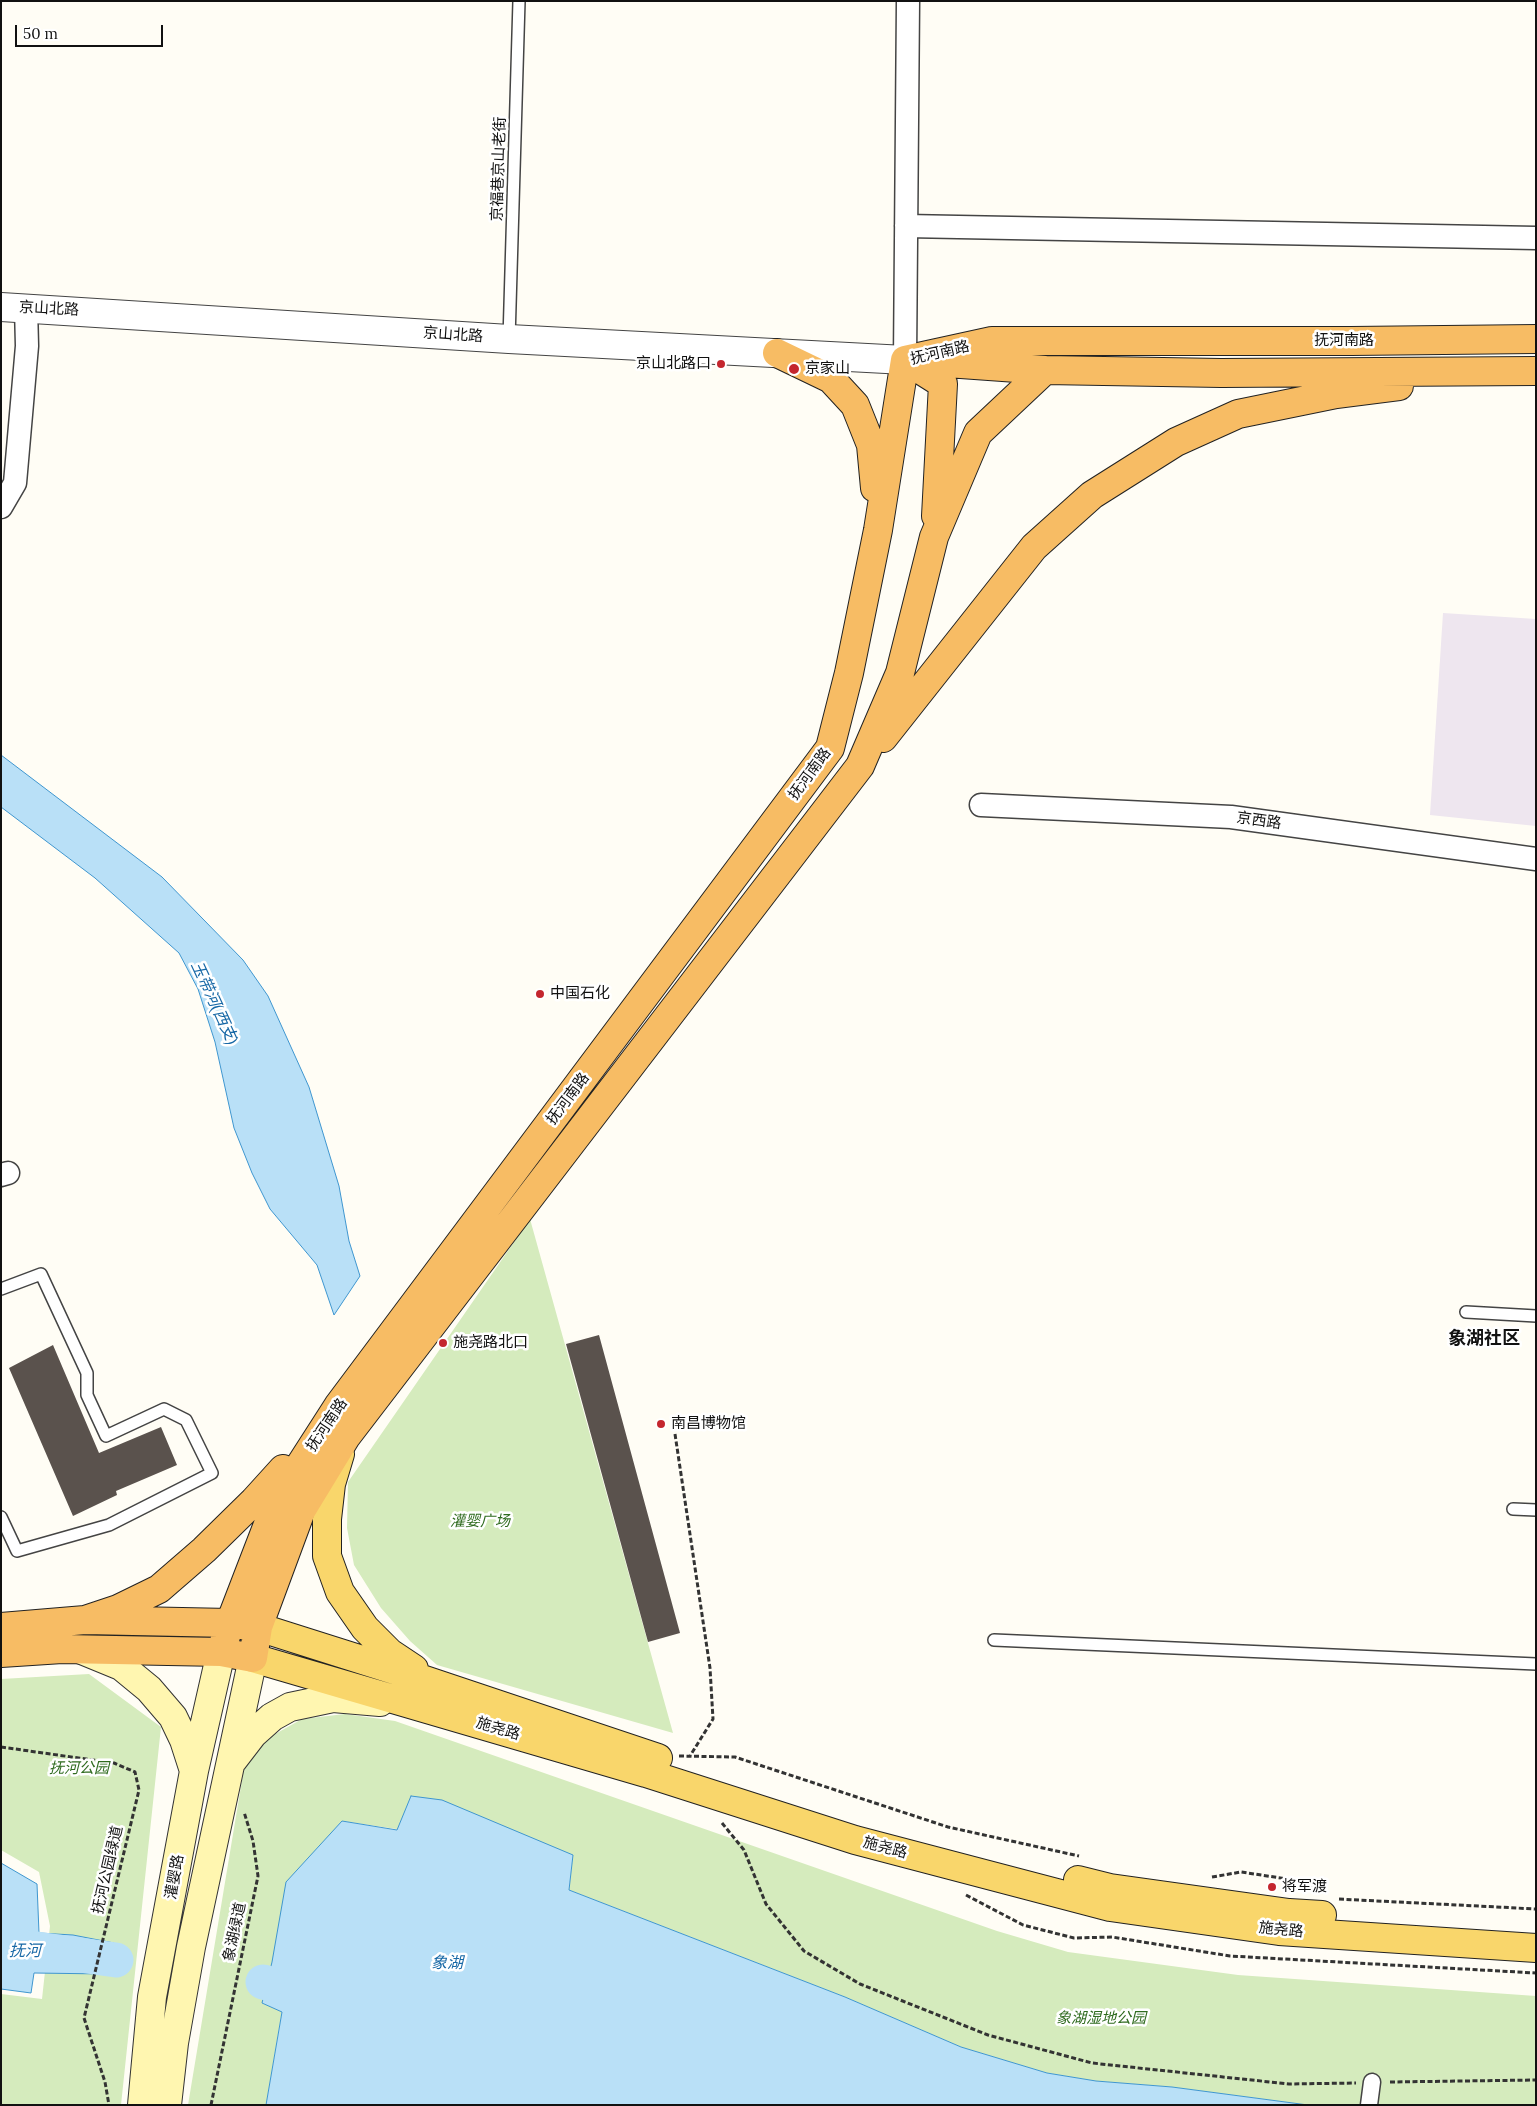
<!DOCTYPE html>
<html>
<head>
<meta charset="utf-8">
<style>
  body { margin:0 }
  #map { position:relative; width:1537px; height:2106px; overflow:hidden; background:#fffdf5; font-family:Lora,serif }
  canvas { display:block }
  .frame { position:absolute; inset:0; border:2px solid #111; pointer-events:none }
  .scale { position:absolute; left:15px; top:25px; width:148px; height:22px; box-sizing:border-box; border:2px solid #111; border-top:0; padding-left:6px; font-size:15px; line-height:18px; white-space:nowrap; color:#111; -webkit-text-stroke:4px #fff; paint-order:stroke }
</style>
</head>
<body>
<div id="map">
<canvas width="1537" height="2106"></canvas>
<div class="frame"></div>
<div class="scale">50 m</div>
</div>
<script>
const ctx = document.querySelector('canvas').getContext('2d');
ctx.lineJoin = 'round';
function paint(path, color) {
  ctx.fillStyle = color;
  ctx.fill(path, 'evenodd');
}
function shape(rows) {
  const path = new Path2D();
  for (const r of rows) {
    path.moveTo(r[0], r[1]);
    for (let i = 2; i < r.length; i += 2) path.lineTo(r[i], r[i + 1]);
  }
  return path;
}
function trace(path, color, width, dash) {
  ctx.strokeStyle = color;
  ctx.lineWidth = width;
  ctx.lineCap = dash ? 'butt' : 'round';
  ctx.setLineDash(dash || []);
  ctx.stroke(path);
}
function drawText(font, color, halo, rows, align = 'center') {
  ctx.font = font + ' Lora,"Noto Sans SC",serif';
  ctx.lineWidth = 5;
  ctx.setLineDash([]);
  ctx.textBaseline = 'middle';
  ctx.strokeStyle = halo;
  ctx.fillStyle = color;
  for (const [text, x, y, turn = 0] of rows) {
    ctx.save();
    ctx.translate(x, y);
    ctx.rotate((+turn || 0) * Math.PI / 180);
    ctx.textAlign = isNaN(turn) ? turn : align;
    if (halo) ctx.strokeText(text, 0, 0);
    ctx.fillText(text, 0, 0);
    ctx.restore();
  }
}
paint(shape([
  [1443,613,1536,619,1536,826,1430,815]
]), '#eee6ef');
paint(shape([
  [530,1219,673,1733,437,1665,410,1641,381,1608,354,1565,347,1528,348,1482],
  [89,1674,161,1727,121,2105,1,2105,1,1994,42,1999,50,1926,39,1872,1,1850,1,1679],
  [345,1714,395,1721,997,1931,1068,1952,1238,1975,1536,1996,1536,2105,1308,2105,1172,2087,1096,2081,1047,2073,961,2047,845,1997,569,1890,573,1855,342,1821,272,1962,262,2003,282,2011,266,2105,188,2105,244,1768,268,1738,302,1719]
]), '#d5ebbd');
const water = shape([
  [1,755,162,877,243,960,268,996,309,1087,339,1186,349,1241,360,1276,334,1315,317,1265,270,1209,252,1173,234,1128,215,1042,198,989,179,953,95,878,1,807,1,755],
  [411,1796,442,1800,573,1855,569,1890,845,1997,961,2047,1047,2073,1096,2081,1172,2087,1308,2105,266,2105,282,2012,262,2003,272,1962,286,1882,342,1821,397,1830,411,1796],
  [1,1863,37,1884,39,1933,73,1935,114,1943,105,1974,34,1973,31,1993,1,1989,1,1863]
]);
paint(water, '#b9e0f7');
trace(water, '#3f96cf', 1);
trace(shape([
  [1,1944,116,1960],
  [263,1982,267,1983]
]), '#b9e0f7', 35);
paint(shape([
  [599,1335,680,1633,648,1642,566,1344],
  [53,1345,99,1453,161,1427,177,1465,116,1491,117,1495,73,1516,9,1368]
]), '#5a524d');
const service = shape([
  [509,339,519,1],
  [1,1289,41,1274,87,1373,87,1395,106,1436,164,1409,186,1420,212,1473,109,1525,17,1551,1,1517],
  [1466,1312,1536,1316],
  [1513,1509,1536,1510],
  [994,1640,1536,1664]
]);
const pedestrian = shape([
  [1369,2105,1372,2082]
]);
const minor = shape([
  [906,226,1536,238],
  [905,360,908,1],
  [1,507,15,483,27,346,26,307],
  [981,805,1231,817,1536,859],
  [1,1175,8,1173]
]);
const tertiary = shape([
  [1,307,509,339,905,360]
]);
const secondary = shape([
  [82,1650,121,1666,149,1689,173,1717,184,1740,194,1771],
  [233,1760,253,1734,272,1717,290,1707,333,1698,380,1702],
  [142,2105,152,1997,194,1771,221,1652],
  [167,2105,174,2043,191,1947,253,1658]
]);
const primary = shape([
  [340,1454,331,1484,327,1519,327,1556,340,1592,365,1628,390,1653,414,1669],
  [258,1627,416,1677,658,1758],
  [253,1658,646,1773,855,1840,1110,1907,1279,1931,1536,1948],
  [1078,1880,1110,1888,1289,1913,1322,1915]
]);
const trunk = shape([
  [777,353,831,379,855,405,871,445,875,488],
  [936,516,943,384,905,360,1045,370],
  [883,738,1034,547,1092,495,1176,442,1238,414,1336,394,1399,386],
  [85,1620,118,1609,159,1589,204,1550,254,1501,283,1469],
  [1,1627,85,1620,230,1623,247,1626],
  [221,1652,230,1623,277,1501,338,1406,830,748,849,673,878,530,905,360,992,341,1351,341,1536,339],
  [1,1653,62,1649,221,1652,253,1658,258,1627,301,1511,346,1437,860,766,900,673,934,537,978,433,1045,370,1221,373,1536,371]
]);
trace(service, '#444', 14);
trace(pedestrian, '#444', 19);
trace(minor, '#444', 25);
trace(tertiary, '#444', 30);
trace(secondary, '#333', 30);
trace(primary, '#222', 30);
trace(trunk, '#222', 30);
trace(shape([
  [675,1434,710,1668,713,1719,690,1756],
  [1,1747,114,1763,135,1772,139,1790,84,2018,105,2082,109,2105],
  [679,1756,735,1757,948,1827,1079,1856],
  [722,1823,744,1850,766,1904,804,1951,860,1984,988,2035,1092,2063,1289,2084,1356,2083],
  [1212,1877,1241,1872,1301,1881,1317,1891],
  [966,1895,1023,1925,1074,1938,1112,1937,1230,1956,1536,1973],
  [1339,1899,1536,1909],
  [1390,2082,1536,2080],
  [211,2105,258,1876,253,1841,244,1812]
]), '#333', 3, [5, 2.5]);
trace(service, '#fff', 11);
trace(pedestrian, '#fff', 16);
trace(minor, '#fff', 22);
trace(tertiary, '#fff', 28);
trace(secondary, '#fff6b0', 28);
trace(primary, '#f9d66b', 28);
trace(trunk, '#f7bc64', 28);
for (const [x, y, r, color] of [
  [721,364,5,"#c4262e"],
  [794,369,6,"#c4262e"],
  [540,994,5,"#c4262e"],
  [443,1343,5,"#c4262e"],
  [661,1424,5,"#c4262e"],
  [1272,1887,5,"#c4262e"]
]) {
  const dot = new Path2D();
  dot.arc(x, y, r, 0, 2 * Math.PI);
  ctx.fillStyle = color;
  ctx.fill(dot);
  trace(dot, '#fff', 2);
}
drawText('15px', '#111', '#fff', [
  ["京福巷京山老街",499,169,-88],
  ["京山北路",49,309,3],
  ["京山北路",453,335,4],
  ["抚河南路",1344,341],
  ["抚河南路",940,353,-13],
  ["抚河南路",810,774,-54],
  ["京西路",1259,821,8],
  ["抚河南路",568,1099,-53],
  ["抚河南路",327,1425,-56],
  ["施尧路",498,1729,17],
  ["施尧路",885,1848,15],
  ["抚河公园绿道",108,1870,-77],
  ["灌婴路",175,1877,-80],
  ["施尧路",1281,1930,6],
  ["象湖绿道",235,1932,-78]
]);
drawText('15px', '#111', '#fff', [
  ["京山北路口",711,364,"right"],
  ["京家山",805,369],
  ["中国石化",550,994],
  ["施尧路北口",453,1343],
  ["南昌博物馆",671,1424],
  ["将军渡",1282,1887]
], 'left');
drawText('italic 15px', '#2f6b1f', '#fff', [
  ["灌婴广场",480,1522],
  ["抚河公园",79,1769],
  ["象湖湿地公园",1101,2019]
]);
drawText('italic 16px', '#1768a6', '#fff', [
  ["玉带河(西支)",214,1003,65],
  ["抚河",25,1951],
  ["象湖",447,1963]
]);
drawText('bold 18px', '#111', '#fff', [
  ["象湖社区",1484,1339]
]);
</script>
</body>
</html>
